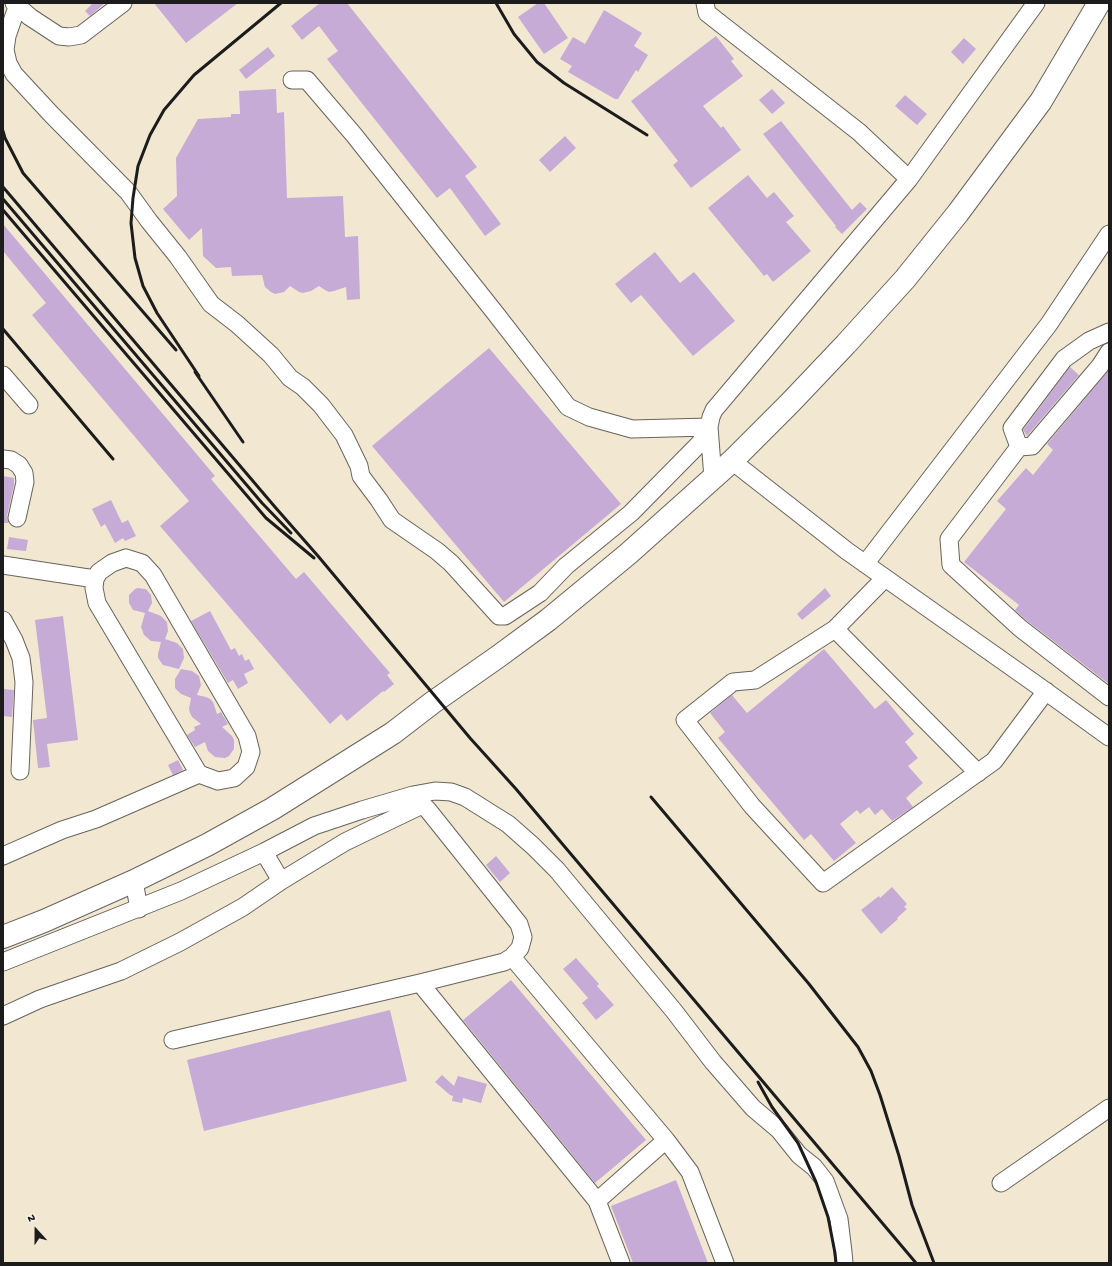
<!DOCTYPE html>
<html>
<head>
<meta charset="utf-8">
<style>
  body { margin:0 }
  #map { position:relative; width:1112px; height:1266px; overflow:hidden; background:#f2e8d2; font-family:"Gochi Hand",sans-serif }
  canvas { display:block }
  .frame { position:absolute; inset:0; border:4px solid #1c1c1c; pointer-events:none }
  .north { position:absolute; left:16px; top:1210px; width:40px; height:40px; -webkit-text-stroke:3px #f7f3e8; paint-order:stroke; rotate:339deg; font-size:11px; font-weight:700; line-height:16px; text-align:center; color:#1c1c1c }
  .north::after { content:''; display:block; margin:auto; width:14px; height:18px; background:#1c1c1c; clip-path:polygon(50% 0,100% 100%,50% 72%,0 100%) }
</style>
</head>
<body>
<div id="map">
<canvas width="1112" height="1266"></canvas>
<div class="frame"></div>
<div class="north">N</div>
</div>
<script>
const ctx = document.querySelector('canvas').getContext('2d');
ctx.lineJoin = 'round';
function paint(path, color) {
  ctx.fillStyle = color;
  ctx.fill(path, 'evenodd');
}
function shape(rows) {
  const path = new Path2D();
  for (const r of rows) {
    path.moveTo(r[0], r[1]);
    for (let i = 2; i < r.length; i += 2) path.lineTo(r[i], r[i + 1]);
  }
  return path;
}
function trace(path, color, width, dash) {
  ctx.strokeStyle = color;
  ctx.lineWidth = width;
  ctx.lineCap = dash ? 'butt' : 'round';
  ctx.setLineDash(dash || []);
  ctx.stroke(path);
}
paint(shape([
  [93,3,105,3,90,16,85,11],
  [154,3,238,3,186,43],
  [320,3,347,3,477,167,465,176,501,224,485,236,450,188,437,198,327,59,338,51,319,26,302,40,291,26],
  [538,3,544,3,568,38,544,54,518,17],
  [604,10,642,33,634,46,648,55,638,72,636,70,618,99,615,99,568,72,572,66,560,59,573,37,585,44],
  [716,36,734,59,731,61,743,76,703,106,721,128,723,126,741,150,691,188,673,165,678,161,631,101],
  [964,38,976,49,963,64,951,52],
  [268,47,275,56,246,79,239,70],
  [276,89,277,113,284,112,287,198,343,196,345,237,358,236,360,299,347,300,346,287,334,291,329,292,325,290,319,286,311,291,303,293,299,292,290,286,284,292,275,294,271,292,265,287,262,275,232,276,231,267,216,268,203,256,202,228,189,240,163,209,177,196,176,158,198,119,231,117,231,114,240,114,239,91],
  [772,89,785,103,772,114,759,100],
  [905,95,927,114,917,125,895,106],
  [781,121,852,210,860,202,867,209,842,234,835,227,836,226,763,134],
  [565,136,576,148,550,172,539,160],
  [748,175,767,198,774,192,794,216,786,222,811,251,773,282,767,274,764,276,708,208],
  [3,224,215,476,211,479,296,579,304,572,390,673,387,675,394,684,384,692,383,691,347,721,341,714,330,724,160,526,189,501,32,315,46,303,3,251],
  [655,252,680,283,694,272,735,321,693,356,641,295,631,303,615,284],
  [489,348,621,504,504,602,372,446],
  [1070,367,1079,375,1027,436,1023,430],
  [1109,370,1109,684,1026,620,1015,610,1019,605,964,562,1006,509,997,501,1026,468,1033,475,1053,450,1047,444],
  [3,476,14,478,14,485,7,516,8,523,3,523],
  [111,500,122,523,128,520,136,536,125,541,123,538,115,543,105,524,101,527,92,509],
  [9,537,28,540,26,551,7,549],
  [138,588,146,589,151,595,152,603,148,611,161,616,167,622,168,631,165,639,177,643,183,649,184,658,179,669,163,665,158,658,158,654,161,642,151,641,144,635,141,627,145,613,133,610,129,603,129,595,135,589],
  [825,588,831,596,802,620,797,614],
  [210,611,231,650,235,648,239,656,242,654,245,661,249,659,254,669,244,674,248,683,238,689,233,680,228,683,191,621],
  [63,616,78,740,47,744,50,767,38,768,33,720,47,718,35,620],
  [824,649,875,709,886,700,914,734,905,742,918,758,908,766,923,783,906,798,913,807,892,821,882,809,875,815,869,807,860,814,857,810,840,824,856,843,834,861,811,834,804,840,718,738,725,732,710,713,732,695,747,713],
  [181,669,192,671,199,676,201,685,197,695,206,697,210,699,213,702,217,714,221,712,228,724,222,727,232,736,234,740,234,749,229,756,225,758,215,757,208,751,205,742,195,747,187,735,195,730,194,727,201,724,192,717,190,713,189,709,191,698,181,694,175,688,175,679],
  [3,689,14,690,12,717,3,716],
  [178,760,183,770,173,775,168,765],
  [496,856,510,873,500,882,486,865],
  [892,887,907,904,904,907,907,909,897,918,898,919,881,934,861,910,879,896,880,898],
  [576,958,599,984,597,986,614,1005,596,1020,582,1003,588,998,563,969],
  [511,980,646,1140,595,1183,463,1020],
  [390,1010,407,1081,204,1131,187,1060],
  [442,1075,454,1086,458,1076,487,1084,481,1103,463,1098,462,1103,452,1101,453,1096,450,1095,435,1082],
  [676,1180,708,1263,633,1263,611,1206]
]), '#c5abd6');
const minor = shape([
  [14,3,30,17,59,36,69,37,81,35,123,3],
  [705,3,707,13,859,132,909,179],
  [17,7,7,36,5,50,8,63,14,74,51,114,128,192,149,221,178,257,211,304,237,324,271,355,290,378,303,387,321,405,344,435,359,466,361,476,379,500,392,520,437,551,451,563,499,616,505,616,540,593,566,566,631,513,700,443,709,427],
  [292,80,307,80,354,135,496,314,568,407,589,417,632,429,709,427],
  [1109,352,1100,366,1032,446,1019,447,949,539,951,565,1020,628,1109,697],
  [3,375,29,405],
  [1019,447,1012,428,1064,359,1089,341,1109,332],
  [3,459,11,460,19,465,24,473,25,482,17,518],
  [732,461,847,551,1037,685,1109,737],
  [713,478,709,427,711,417,714,410,909,179,1036,3],
  [126,558,142,563,153,575,247,736,251,752,246,767,234,778,218,781,199,774,97,603,94,588,95,579,99,572,112,563,126,558],
  [865,564,1049,324,1109,234],
  [3,565,95,579],
  [885,578,835,629,755,680,733,682,685,720,752,806,823,883,994,761,1046,691],
  [3,620,14,640,21,658,24,682,20,771],
  [835,629,978,773],
  [413,795,435,791,451,792,465,797,508,824,533,846,557,870,674,1011,713,1062,753,1108,779,1130,799,1155,814,1167,825,1181,839,1219,843,1252,844,1263],
  [264,852,281,881],
  [3,856,62,830,96,819,199,774],
  [134,881,139,909],
  [512,957,666,1140,690,1172,725,1263],
  [3,962,181,891,264,852,314,826,362,810,413,795,428,810,519,924,523,937,520,948,512,957,504,962,420,983,173,1040],
  [420,983,597,1201,621,1263],
  [3,1016,40,999,121,971,180,942,243,907,281,881,345,842,422,805],
  [1001,1183,1109,1108],
  [597,1201,666,1140]
]);
const highway = shape([
  [3,937,44,921,134,881,207,845,272,809,393,733,432,703,499,656,548,620,628,554,732,461,790,403,846,344,905,279,958,213,1041,101,1099,3]
]);
trace(minor, '#67635c', 19);
trace(highway, '#67635c', 24);
trace(minor, '#fff', 17);
trace(highway, '#fff', 22);
trace(shape([
  [496,3,514,34,537,62,564,83,647,135],
  [3,131,5,138,23,173,176,350],
  [3,187,275,507,318,556,470,738,516,789,916,1263],
  [3,199,262,503,291,533],
  [3,210,266,518,314,558],
  [3,329,113,459],
  [195,372,243,442],
  [199,376,157,313,143,286,135,258,131,223,133,198,138,166,150,135,164,110,194,75,281,3],
  [651,797,809,984,858,1047,871,1071,880,1095,899,1156,912,1205,934,1263],
  [758,1082,772,1107,798,1143,816,1182,828,1217,835,1253,836,1263]
]), '#1c1c1c', 3);
</script>
</body>
</html>
